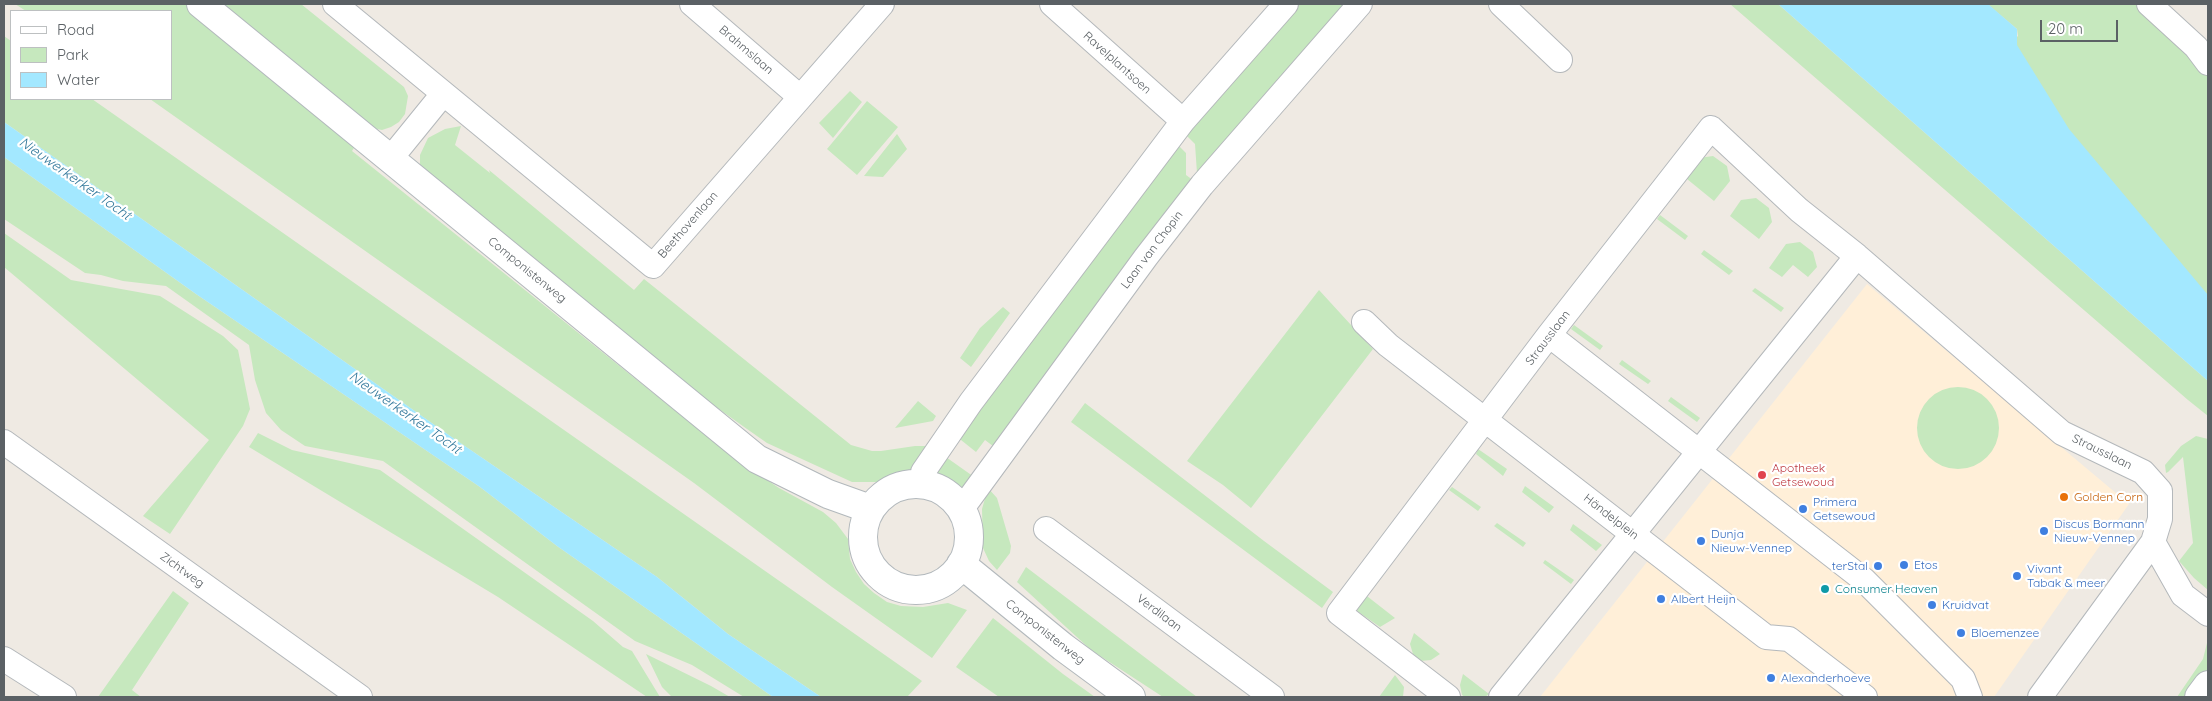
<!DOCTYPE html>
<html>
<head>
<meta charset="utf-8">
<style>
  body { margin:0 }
  #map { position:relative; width:2212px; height:701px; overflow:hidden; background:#efeae3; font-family:Quicksand,sans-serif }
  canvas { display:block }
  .frame { position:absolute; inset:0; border:5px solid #5b6165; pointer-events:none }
  .legend { position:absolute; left:10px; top:10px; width:162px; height:90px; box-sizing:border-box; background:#fff; border:1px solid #bdc0c1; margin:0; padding:6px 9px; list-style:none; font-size:15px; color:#5b6165 }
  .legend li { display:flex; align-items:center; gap:10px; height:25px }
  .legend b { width:25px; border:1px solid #bdc0c1 }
  .scale { position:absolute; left:2040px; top:20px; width:78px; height:22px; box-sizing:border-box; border:2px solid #5b6165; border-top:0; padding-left:6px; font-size:15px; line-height:18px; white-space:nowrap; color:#5b6165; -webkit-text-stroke:4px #fff; paint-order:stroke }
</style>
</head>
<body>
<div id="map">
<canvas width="2212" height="701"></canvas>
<div class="frame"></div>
<ul class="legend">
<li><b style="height:6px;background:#fff"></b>Road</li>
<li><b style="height:14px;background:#c6e8be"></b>Park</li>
<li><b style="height:14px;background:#a3e8ff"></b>Water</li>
</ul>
<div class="scale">20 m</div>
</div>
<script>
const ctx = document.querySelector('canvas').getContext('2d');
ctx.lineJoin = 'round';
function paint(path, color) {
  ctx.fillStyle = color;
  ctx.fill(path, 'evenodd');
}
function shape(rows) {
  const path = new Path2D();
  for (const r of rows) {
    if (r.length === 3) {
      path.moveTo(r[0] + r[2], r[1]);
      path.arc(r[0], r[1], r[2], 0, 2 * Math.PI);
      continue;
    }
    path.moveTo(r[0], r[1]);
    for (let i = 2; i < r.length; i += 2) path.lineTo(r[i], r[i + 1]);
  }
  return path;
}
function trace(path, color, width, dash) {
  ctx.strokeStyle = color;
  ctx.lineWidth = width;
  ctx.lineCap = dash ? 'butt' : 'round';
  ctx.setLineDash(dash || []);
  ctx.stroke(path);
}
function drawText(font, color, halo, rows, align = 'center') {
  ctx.font = font + ' Quicksand,sans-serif';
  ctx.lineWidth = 4.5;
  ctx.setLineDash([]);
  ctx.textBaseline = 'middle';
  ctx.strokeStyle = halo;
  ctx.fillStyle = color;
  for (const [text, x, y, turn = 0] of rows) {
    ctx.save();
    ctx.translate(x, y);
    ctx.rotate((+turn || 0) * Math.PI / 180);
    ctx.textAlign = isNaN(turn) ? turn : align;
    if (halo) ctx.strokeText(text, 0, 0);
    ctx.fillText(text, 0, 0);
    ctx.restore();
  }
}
paint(shape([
  [1867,284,2129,504,1994,697,1540,697]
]), '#ffefd8');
paint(shape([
  [15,4,301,4,404,87,408,96,405,114,399,122,391,127,382,130,367,127,352,151,734,458,779,488,823,512,836,523,848,539,850,559,856,572,864,584,874,593,887,602,901,606,923,607,948,603,967,610,932,658,832,587,694,483,150,99,171,99,171,11,26,11],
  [1300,4,1351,4,1202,177,1197,173,1195,144,1187,136,1186,132],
  [1730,4,1778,4,2208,381,2208,416,2188,400],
  [1987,4,2142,4,2200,61,2208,75,2208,304,2013,66,2007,46,2018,36,2017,29],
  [4,36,11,41,11,99,92,99,922,681,907,697,821,697,728,634,657,577,453,438,4,122],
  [850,91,862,102,833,138,819,123],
  [867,101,898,127,857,175,827,149],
  [461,126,455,145,490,173,489,170,634,290,644,279,851,445,872,451,881,451,915,446,931,446,912,471,890,475,878,482,852,482,767,443,747,429,671,375,424,173,420,165,420,155,428,138,445,129],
  [897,134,907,149,883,177,864,176],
  [1176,143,1186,153,1186,175,1197,183,997,449,985,440,976,452,956,436],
  [1713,156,1727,166,1730,181,1714,201,1687,179,1699,158],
  [4,157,196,294,480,487,557,546,773,697,744,697,692,665,635,641,383,461,305,446,281,430,266,413,255,380,249,345,166,286,123,281,101,275,85,273,4,219],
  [1756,198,1769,208,1772,222,1759,239,1730,216,1741,200],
  [1660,215,1688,236,1685,240,1657,219],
  [4,233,71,280,160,296,223,336,238,350,250,409,243,426,170,534,143,516,209,440,4,267],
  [1800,242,1813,252,1817,267,1808,277,1793,265,1782,277,1769,268,1786,244],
  [1704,250,1733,271,1729,275,1701,254],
  [1755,288,1784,308,1781,312,1752,291],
  [1319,290,1373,349,1251,508,1223,485,1187,461],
  [1003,307,1010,313,971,367,960,358,980,328],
  [1574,325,1603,346,1600,350,1571,329],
  [1622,360,1651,381,1648,384,1619,364],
  [1958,428,41],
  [1671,397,1700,418,1697,422,1668,401],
  [918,401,936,416,933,421,895,428],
  [1085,403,1264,541,1333,592,1322,608,1071,422],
  [258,433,292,450,380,470,593,621,623,647,632,651,660,697,647,697,498,597,249,447],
  [2196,436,2208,439,2208,590,2194,578,2179,561,2193,543,2183,457,2168,472,2166,473,2165,465,2181,446],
  [1478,449,1507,469,1503,476,1476,454],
  [943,455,977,479,966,493,948,478,933,473],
  [1525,486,1554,507,1549,513,1522,492],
  [1452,487,1481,507,1478,511,1449,490],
  [988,488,997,498,1011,546,1010,553,997,570,989,561,983,548,982,509],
  [1497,523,1526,543,1523,547,1494,526],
  [1573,524,1602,545,1596,551,1570,530],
  [1545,560,1574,580,1571,584,1543,563],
  [1026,567,1197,697,1163,697,1091,650,1017,582],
  [173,591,189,603,132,690,141,697,98,697],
  [1363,593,1395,618,1380,627,1357,611],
  [993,618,1063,674,1095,697,999,697,956,667],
  [1414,633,1440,654,1431,660,1420,661,1413,654,1410,644],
  [2208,639,2208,673,2191,697,2177,697,2203,659],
  [646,654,711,686,730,697,672,697,662,687],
  [1463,674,1489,694,1485,697,1465,697,1462,695,1460,685],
  [1395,675,1404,687,1403,697,1379,697]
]), '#c6e8be');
paint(shape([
  [1778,4,1988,4,2017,29,2017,45,2069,129,2208,295,2208,381],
  [4,122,453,438,657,577,728,634,821,697,773,697,557,546,480,487,196,294,4,157]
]), '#a3e8ff');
const street = shape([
  [335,4,653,266,882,4],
  [692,4,800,97],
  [1052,4,1183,121],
  [1501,4,1560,60],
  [2149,4,2196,47,2208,63],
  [391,158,443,94],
  [1364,322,1388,345,1766,637,1789,639,1865,697],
  [1549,335,1864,580,1963,679,1970,697],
  [4,442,360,697],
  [927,485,923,472,971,402,1183,121,1286,4],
  [961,510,1146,257,1202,185,1360,4],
  [1046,529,1272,697],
  [2153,542,2183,595,2208,614],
  [4,659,64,697],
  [1448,697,1339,613,1549,335,1711,128,1799,210,1857,256,2062,433,2143,472,2160,491,2160,519,2153,542,2040,697],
  [1501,697,1857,256]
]);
const secondary = shape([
  [201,4,757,459,828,494,870,509],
  [916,537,53],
  [961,564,1063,647,1131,697],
  [2199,697,2208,685]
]);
trace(street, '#b4b8bb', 26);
trace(secondary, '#b2b8bc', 30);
trace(street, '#fff', 24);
trace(secondary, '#fff', 28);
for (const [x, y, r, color] of [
  [1762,475,5,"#e0444e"],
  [2064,497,5,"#e8710a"],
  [1803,509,5,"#3f7fe0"],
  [2044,531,5,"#3f7fe0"],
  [1701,541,5,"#3f7fe0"],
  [1904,565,5,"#3f7fe0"],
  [1878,566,5,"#3f7fe0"],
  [2017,576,5,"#3f7fe0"],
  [1825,589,5,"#0f9aa8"],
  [1661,599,5,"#3f7fe0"],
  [1932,605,5,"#3f7fe0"],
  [1961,633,5,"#3f7fe0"],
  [1771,678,5,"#3f7fe0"]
]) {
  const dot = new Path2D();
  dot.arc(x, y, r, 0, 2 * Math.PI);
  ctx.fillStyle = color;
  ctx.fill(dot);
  trace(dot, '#fff', 2);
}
drawText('12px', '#5b6165', '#fff', [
  ["Brahmslaan",746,50,41],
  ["Ravelplantsoen",1117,63,42],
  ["Beethovenlaan",688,225,-49],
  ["Laan van Chopin",1152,250,-53],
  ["Componistenweg",527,270,39],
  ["Strausslaan",1548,338,-53],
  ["Strausslaan",2102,452,26],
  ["Händelplein",1611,517,38],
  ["Zichtweg",182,570,36],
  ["Verdilaan",1159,613,37],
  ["Componistenweg",1045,632,38]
]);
drawText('12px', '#be3a42', '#fff', [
  ["Apotheek",1772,468],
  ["Getsewoud",1772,482]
], 'left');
drawText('12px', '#c56008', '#fff', [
  ["Golden Corn",2074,497]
], 'left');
drawText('12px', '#366cbe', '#fff', [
  ["Primera",1813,502],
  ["Getsewoud",1813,516],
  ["Discus Bormann",2054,524],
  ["Nieuw-Vennep",2054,538],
  ["Dunja",1711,534],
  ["Nieuw-Vennep",1711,548],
  ["Etos",1914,565],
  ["terStal",1868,566,"right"],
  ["Vivant",2027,569],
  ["Tabak & meer",2027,583],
  ["Albert Heijn",1671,599],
  ["Kruidvat",1942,605],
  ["Bloemenzee",1971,633],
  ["Alexanderhoeve",1781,678]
], 'left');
drawText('12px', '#0d838f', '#fff', [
  ["Consumer Heaven",1835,589]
], 'left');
drawText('italic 14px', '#33799c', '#fff', [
  ["Nieuwerkerker Tocht",75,179,35],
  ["Nieuwerkerker Tocht",405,413,35]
]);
</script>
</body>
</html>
